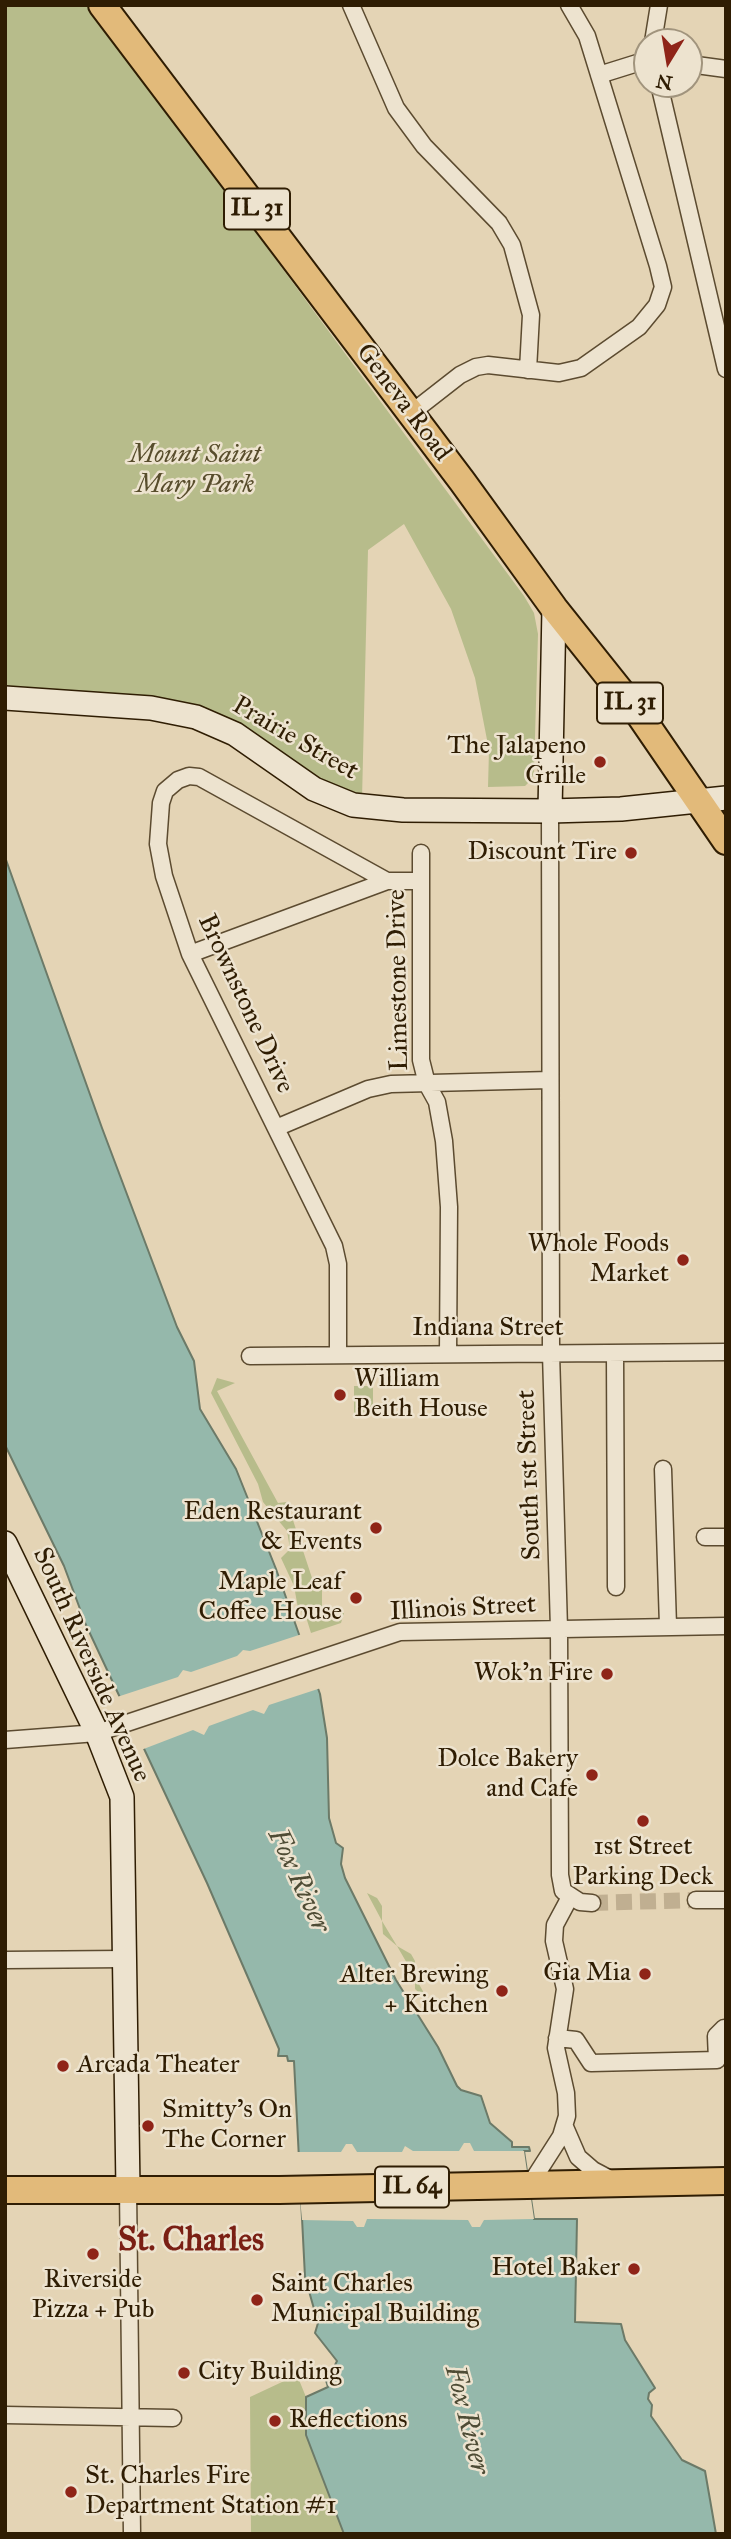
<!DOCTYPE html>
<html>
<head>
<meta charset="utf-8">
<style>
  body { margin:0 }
  #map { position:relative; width:731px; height:2539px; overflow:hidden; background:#e4d4b5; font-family:"IM FELL Great Primer",serif }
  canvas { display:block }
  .frame { position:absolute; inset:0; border:7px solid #2f1d03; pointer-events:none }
  .north { position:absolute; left:633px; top:28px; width:70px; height:70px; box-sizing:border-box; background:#ede3cf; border:2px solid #a1947d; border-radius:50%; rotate:191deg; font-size:19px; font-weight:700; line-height:28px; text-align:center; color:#2f1d03 }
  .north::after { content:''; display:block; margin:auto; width:24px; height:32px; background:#8f2418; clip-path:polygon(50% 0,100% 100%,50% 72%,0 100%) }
</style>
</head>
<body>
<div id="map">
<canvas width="731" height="2539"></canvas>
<div class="frame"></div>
<div class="north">N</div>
</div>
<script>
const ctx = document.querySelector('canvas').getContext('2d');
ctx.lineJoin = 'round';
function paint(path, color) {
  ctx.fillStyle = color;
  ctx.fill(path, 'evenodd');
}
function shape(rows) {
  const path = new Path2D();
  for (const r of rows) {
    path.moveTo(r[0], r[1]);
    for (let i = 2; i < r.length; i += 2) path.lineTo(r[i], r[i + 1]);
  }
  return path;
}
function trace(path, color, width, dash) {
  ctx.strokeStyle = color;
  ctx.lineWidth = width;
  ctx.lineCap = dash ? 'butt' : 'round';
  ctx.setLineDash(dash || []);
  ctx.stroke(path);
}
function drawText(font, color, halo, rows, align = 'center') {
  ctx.font = font + ' "IM FELL Great Primer",serif';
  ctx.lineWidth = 5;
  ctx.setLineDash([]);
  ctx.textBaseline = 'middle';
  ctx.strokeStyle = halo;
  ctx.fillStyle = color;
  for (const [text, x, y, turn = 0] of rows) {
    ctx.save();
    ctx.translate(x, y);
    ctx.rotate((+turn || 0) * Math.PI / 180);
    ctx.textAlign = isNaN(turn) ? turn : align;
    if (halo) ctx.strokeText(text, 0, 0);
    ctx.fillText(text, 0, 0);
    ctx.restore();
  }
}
paint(shape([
  [5,5,88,5,524,596,534,613,538,634,534,771,532,779,525,786,488,787,489,750,475,678,451,609,404,524,368,550,362,799,315,781,240,729,5,694],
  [217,1378,235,1383,217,1391,278,1503,287,1502,312,1578,322,1578,322,1613,344,1613,341,1623,311,1633,306,1617,298,1608,294,1586,281,1558,290,1549,287,1531,263,1502,258,1484,211,1393],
  [354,1386,373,1386,373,1416,354,1416],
  [367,1893,377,1898,382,1906,382,1921,397,1946,411,1954,415,1961,415,1977,429,2002,415,1989,415,1977,397,1946,383,1934,382,1921],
  [297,2375,306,2397,306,2435,344,2534,251,2534,250,2397]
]), '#b7bc8b');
const water = shape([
  [5,857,102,1128,177,1327,194,1361,200,1409,236,1469,276,1569,320,1694,327,1738,329,1818,336,1843,343,1848,341,1864,345,1878,396,1980,438,2047,457,2086,461,2090,481,2096,490,2123,512,2142,512,2147,529,2147,530,2151,524,2151,534,2219,577,2219,575,2322,621,2324,625,2340,655,2388,649,2393,648,2399,652,2405,651,2416,682,2460,705,2471,716,2534,344,2534,306,2435,306,2397,328,2387,324,2374,333,2369,337,2361,315,2333,318,2323,305,2277,294,2061,288,2061,287,2056,278,2056,279,2049,207,1883,86,1625,64,1566,5,1445,5,857]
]);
paint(water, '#95b8ab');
trace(water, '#6c7a68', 2);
paint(shape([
  [302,1634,321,1688,269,1705,264,1714,253,1710,209,1726,204,1735,193,1730,141,1750,117,1697,178,1677,183,1670,191,1672,237,1656,243,1650,250,1651],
  [464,2143,470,2143,474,2151,524,2151,534,2219,484,2220,480,2227,472,2227,468,2220,367,2219,364,2227,357,2227,353,2221,302,2220,296,2152,341,2152,346,2144,352,2144,357,2152,402,2152,405,2146,413,2151,459,2151]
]), '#e4d4b5');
trace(shape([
  [592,1903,696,1900]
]), '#c0af91', 16, [16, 8]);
const street = shape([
  [351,5,396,108,424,146,499,223,512,245,531,315,528,370],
  [653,42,659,5],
  [689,64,726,69],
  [599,75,647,60],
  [659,84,726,369],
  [410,414,460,375,476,367,488,365,559,373,581,368,639,327,657,305,663,287,658,266,587,36,569,5],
  [550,811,551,1353,559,1629,560,1875,563,1891,580,1902,592,1903],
  [421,853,421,1060,427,1084,437,1102,444,1141,449,1207,448,1354],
  [190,954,387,881,421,881],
  [276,1128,368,1089,391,1084,550,1080],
  [615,1353,616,1587],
  [338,1354,338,1264,334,1246,190,954,164,876,158,844,161,803,165,791,178,780,189,776,199,777,387,881],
  [250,1356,726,1352],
  [663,1469,668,1626],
  [705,1537,726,1537],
  [5,1740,97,1733,400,1632,726,1626],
  [696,1900,726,1900],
  [5,1960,125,1959],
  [557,2038,576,2040,591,2063,717,2060,716,2036,724,2028],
  [565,2127,578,2157,593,2170,612,2180],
  [529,2186,561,2136,567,2116,566,2093,556,2048,565,1989,554,1941,555,1925,570,1897],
  [128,2189,132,2534],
  [5,2415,173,2418]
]);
const secondary = shape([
  [5,698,151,708,196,717,235,734,314,789,353,805,403,810,550,811,621,809,726,798],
  [550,811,554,608],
  [5,1543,97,1733,122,1797,128,2189]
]);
const primary = shape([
  [102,5,462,481,554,608,641,717,726,841],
  [5,2190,279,2190,726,2181]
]);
trace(street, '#5c4b30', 19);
trace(secondary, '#2f1d03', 26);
trace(primary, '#2f1d03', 30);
trace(street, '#ede3cf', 16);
trace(secondary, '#ede3cf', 23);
trace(primary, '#e2ba7a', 26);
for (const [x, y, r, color] of [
  [600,762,7,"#8f2418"],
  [631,853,7,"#8f2418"],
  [683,1260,7,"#8f2418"],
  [340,1395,7,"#8f2418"],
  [376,1528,7,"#8f2418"],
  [356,1598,7,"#8f2418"],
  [607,1674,7,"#8f2418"],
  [592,1775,7,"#8f2418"],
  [643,1821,7,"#8f2418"],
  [645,1974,7,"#8f2418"],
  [502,1991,7,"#8f2418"],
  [63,2066,7,"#8f2418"],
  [148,2126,7,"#8f2418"],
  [93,2254,7,"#8f2418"],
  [634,2269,7,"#8f2418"],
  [257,2300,7,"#8f2418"],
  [184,2373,7,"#8f2418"],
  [275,2421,7,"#8f2418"],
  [71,2492,7,"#8f2418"]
]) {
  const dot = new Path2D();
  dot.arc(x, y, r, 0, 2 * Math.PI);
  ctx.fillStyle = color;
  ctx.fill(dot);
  trace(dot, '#ede3cf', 2.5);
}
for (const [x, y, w] of [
  [257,209,66],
  [630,703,66],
  [412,2187,74]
]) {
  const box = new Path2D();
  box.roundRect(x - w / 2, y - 20.5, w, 41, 5);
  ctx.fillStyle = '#ede3cf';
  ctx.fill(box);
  trace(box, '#2f1d03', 2);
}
drawText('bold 24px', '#2f1d03', null, [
  ["IL 31",257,209],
  ["IL 31",630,703],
  ["IL 64",412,2187]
]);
drawText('26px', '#2f1d03', '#ede3cf', [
  ["Geneva Road",403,403,53],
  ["Prairie Street",295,739,30],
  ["Limestone Drive",399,980,-91],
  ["Brownstone Drive",245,1004,65],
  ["Indiana Street",488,1329],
  ["South 1st Street",530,1475,-92],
  ["Illinois Street",463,1609,-3],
  ["South Riverside Avenue",91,1665,66]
]);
drawText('italic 26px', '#584d2c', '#ede3cf', [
  ["Mount Saint",195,456],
  ["Mary Park",195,486]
]);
drawText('26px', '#2f1d03', '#ede3cf', [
  ["The Jalapeno",586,747],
  ["Grille",586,777],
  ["Discount Tire",617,853],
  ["Whole Foods",669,1245],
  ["Market",669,1275],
  ["William",354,1380,"left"],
  ["Beith House",354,1410,"left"],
  ["Eden Restaurant",362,1513],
  ["& Events",362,1543],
  ["Maple Leaf",342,1583],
  ["Coffee House",342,1613],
  ["Wok'n Fire",593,1674],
  ["Dolce Bakery",578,1760],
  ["and Cafe",578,1790],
  ["1st Street",643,1848,"center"],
  ["Parking Deck",643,1878,"center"],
  ["Gia Mia",631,1974],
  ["Alter Brewing",488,1976],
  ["+ Kitchen",488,2006],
  ["Arcada Theater",77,2066,"left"],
  ["Smitty's On",162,2111,"left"],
  ["The Corner",162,2141,"left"],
  ["Hotel Baker",620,2269],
  ["Riverside",93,2281,"center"],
  ["Pizza + Pub",93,2311,"center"],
  ["Saint Charles",271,2285,"left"],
  ["Municipal Building",271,2315,"left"],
  ["City Building",198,2373,"left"],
  ["Reflections",289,2421,"left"],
  ["St. Charles Fire",85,2477,"left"],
  ["Department Station #1",85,2507,"left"]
], 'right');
drawText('italic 28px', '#4e4c35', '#ede3cf', [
  ["Fox River",298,1881,65],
  ["Fox River",466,2420,76]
]);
drawText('bold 33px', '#7a1f14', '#ede3cf', [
  ["St. Charles",191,2242]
]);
</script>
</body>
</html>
